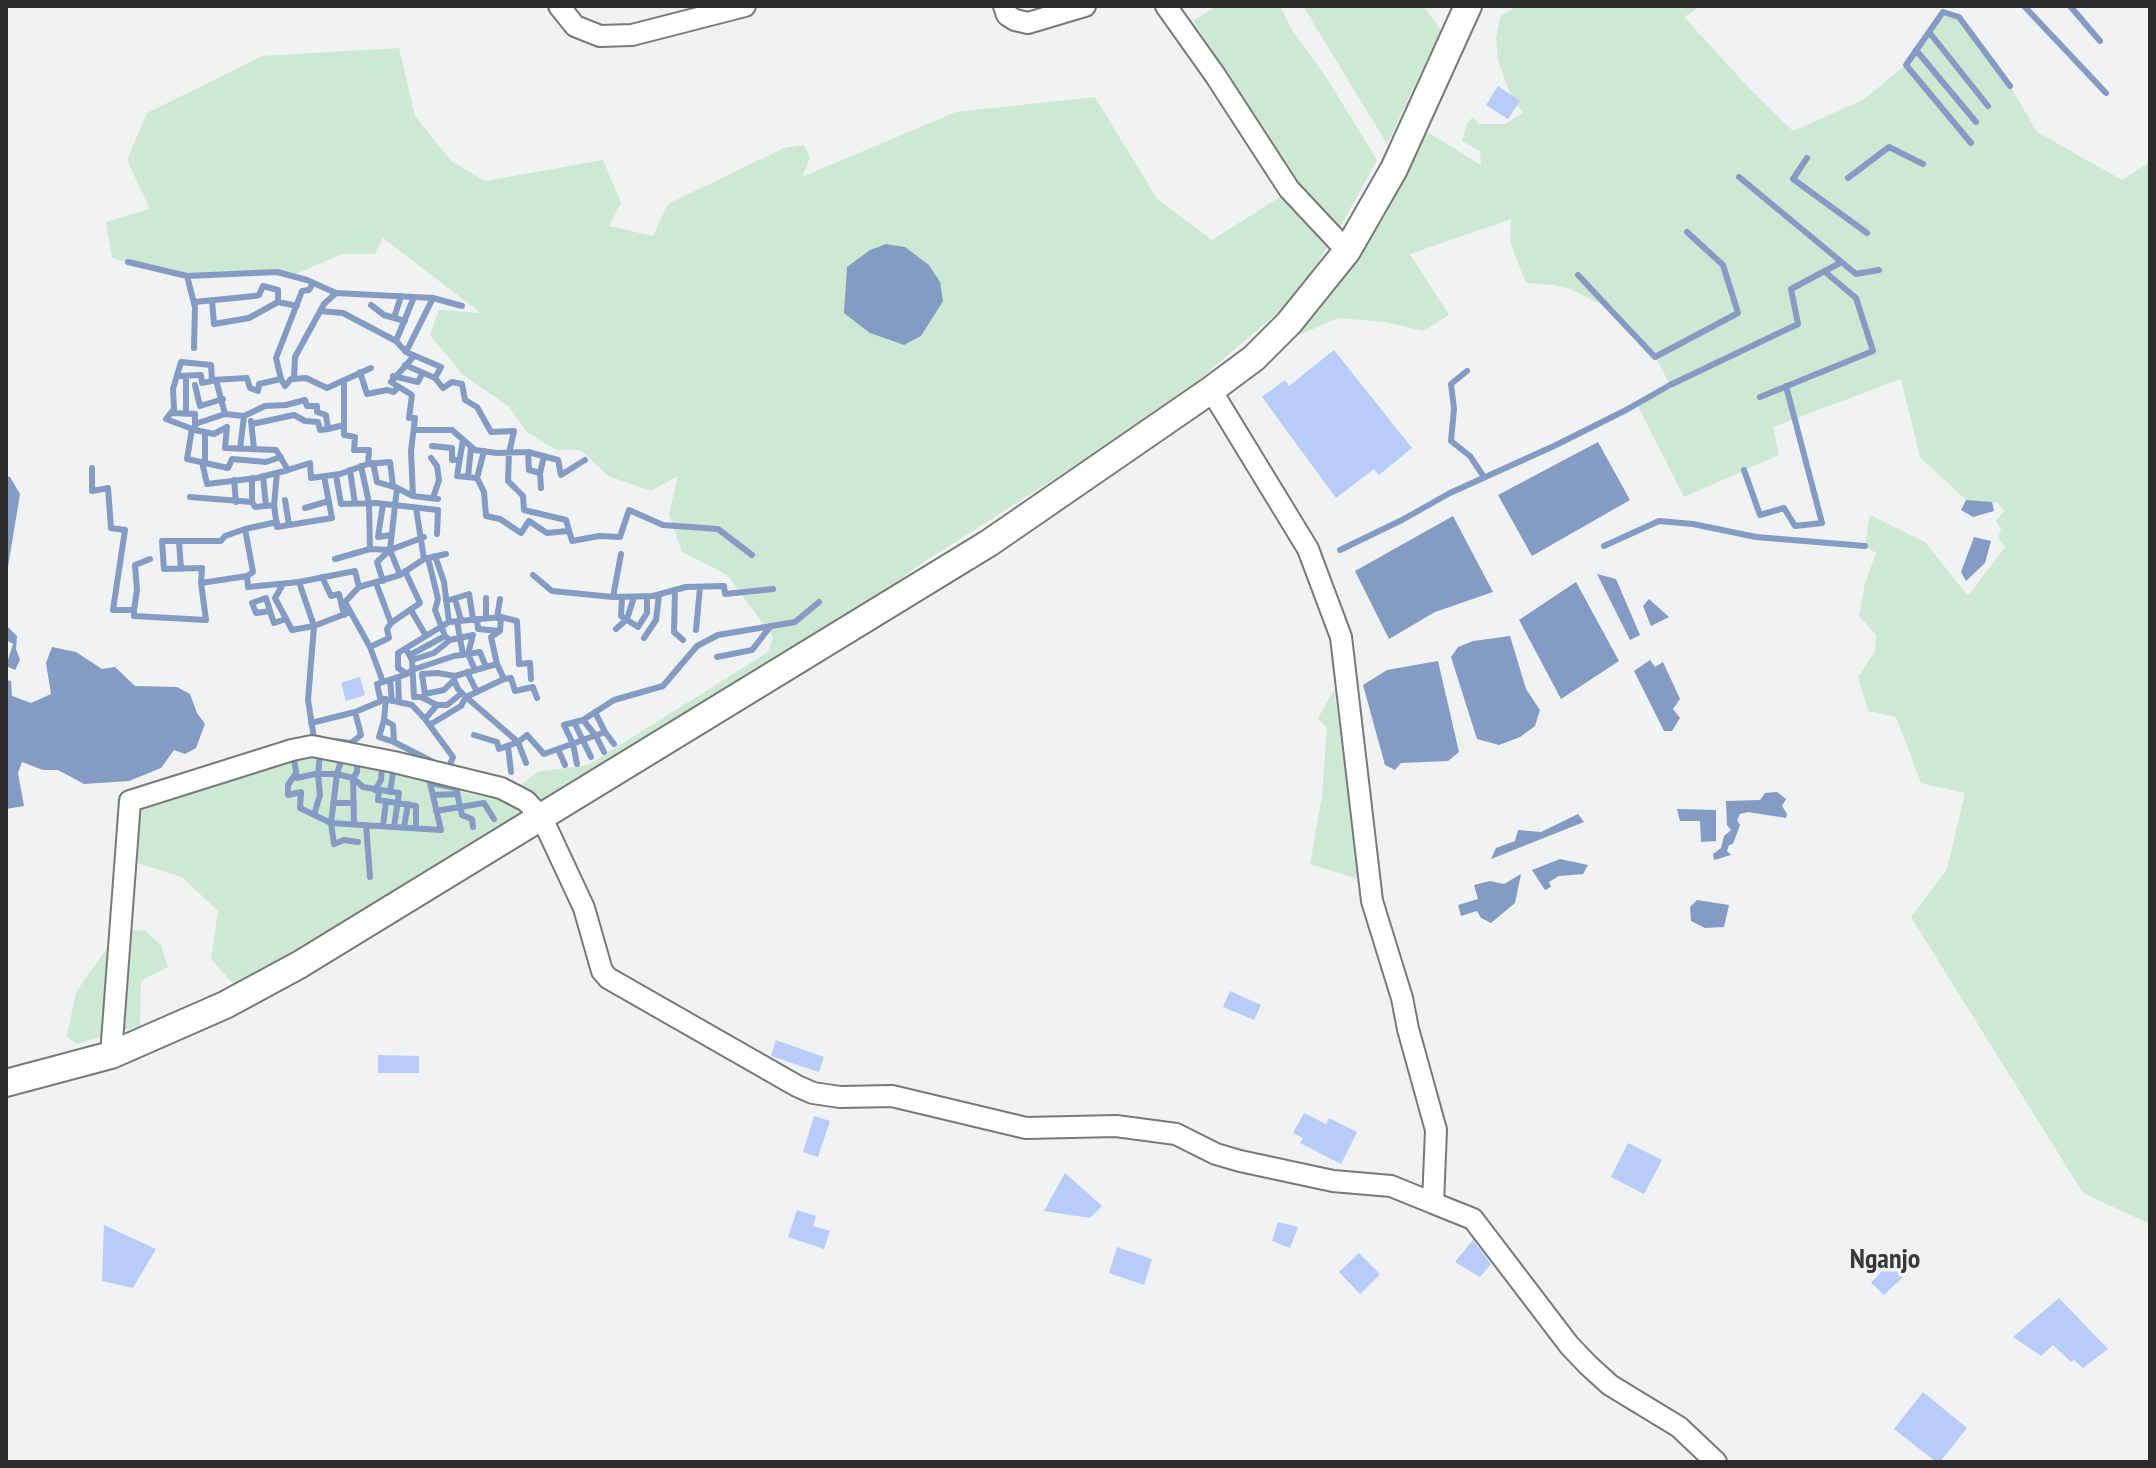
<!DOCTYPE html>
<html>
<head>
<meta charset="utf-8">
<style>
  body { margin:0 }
  #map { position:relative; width:2156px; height:1468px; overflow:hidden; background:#f0f2f4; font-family:"PT Sans Narrow",sans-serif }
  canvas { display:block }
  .frame { position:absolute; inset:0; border:8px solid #2b2b2c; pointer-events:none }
</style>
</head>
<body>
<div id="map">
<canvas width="2156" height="1468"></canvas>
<div class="frame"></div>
</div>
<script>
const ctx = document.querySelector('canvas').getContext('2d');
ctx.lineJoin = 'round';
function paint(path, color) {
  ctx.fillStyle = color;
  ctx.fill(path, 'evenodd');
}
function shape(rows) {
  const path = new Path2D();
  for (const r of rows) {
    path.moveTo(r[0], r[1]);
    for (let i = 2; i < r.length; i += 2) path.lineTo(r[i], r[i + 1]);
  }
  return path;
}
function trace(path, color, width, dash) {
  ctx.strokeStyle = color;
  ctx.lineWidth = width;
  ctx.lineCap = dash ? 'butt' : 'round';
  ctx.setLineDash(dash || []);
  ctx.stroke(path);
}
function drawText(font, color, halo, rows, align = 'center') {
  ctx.font = font + ' "PT Sans Narrow",sans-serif';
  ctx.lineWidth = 7;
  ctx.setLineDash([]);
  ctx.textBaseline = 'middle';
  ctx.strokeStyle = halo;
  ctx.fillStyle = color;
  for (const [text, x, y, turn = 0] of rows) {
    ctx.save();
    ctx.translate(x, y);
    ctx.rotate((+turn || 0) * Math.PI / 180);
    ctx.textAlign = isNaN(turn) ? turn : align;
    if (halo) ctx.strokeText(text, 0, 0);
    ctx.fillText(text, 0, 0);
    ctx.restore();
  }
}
paint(shape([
  [1217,6,1280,6,1292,30,1326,77,1377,160,1338,231,1288,178,1241,94,1193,21],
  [1303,6,1423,6,1441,30,1387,144],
  [1518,6,1701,6,1684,17,1750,89,1793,131,1863,100,1906,65,1943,12,1959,17,2010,86,2037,132,2122,180,2150,162,2150,1224,2083,1193,1911,917,1947,869,1965,793,1921,783,1896,717,1868,711,1858,677,1875,651,1876,635,1859,616,1865,583,1876,553,1865,546,1870,515,1925,542,1968,596,2005,547,1998,537,2001,529,1996,521,2004,511,1998,503,1966,500,1920,457,1901,379,1773,427,1779,455,1684,497,1637,404,1672,388,1655,357,1609,308,1570,289,1554,285,1526,283,1510,242,1511,219,1410,254,1449,315,1424,331,1385,322,1338,318,1297,336,1349,269,1427,132,1481,165,1480,151,1462,141,1467,123,1473,117,1478,124,1505,124,1523,113,1510,94,1498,60,1496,39,1500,16],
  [399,48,415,116,451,161,485,181,603,160,621,203,609,226,653,236,668,204,784,148,804,145,810,158,802,177,956,112,1095,97,1157,199,1212,240,1283,195,1327,248,1297,296,1200,379,1082,461,918,566,862,608,543,803,521,785,537,772,588,765,768,652,773,637,727,575,682,552,669,514,678,476,651,491,608,476,581,450,557,450,528,433,508,406,463,375,430,335,439,310,481,313,383,238,375,254,342,254,291,276,277,272,260,271,187,276,112,258,106,222,150,209,127,160,147,113,262,56],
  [1334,690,1361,880,1310,864,1322,796,1327,728,1318,718],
  [320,755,372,764,474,795,518,804,525,817,236,987,211,959,218,911,182,877,128,860,116,827,118,795,172,781],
  [144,930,161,945,168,967,141,981,140,1026,76,1044,67,1036,76,992,118,933]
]), '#cde9d3');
paint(shape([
  [886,244,905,247,929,265,940,282,943,301,921,336,904,345,870,333,844,313,847,267,870,250],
  [1598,442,1630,500,1532,556,1498,495],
  [6,476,10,477,20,494,6,579],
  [1966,500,1992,502,1994,511,1973,517,1961,510],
  [1453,516,1493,592,1435,612,1389,639,1355,571],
  [1974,537,1991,541,1985,563,1966,581,1961,572],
  [1597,574,1616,579,1640,635,1630,640],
  [1576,582,1619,661,1561,699,1519,620],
  [1649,599,1669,617,1651,626,1643,606],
  [6,625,17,636,16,649,20,660,15,670,6,666,13,644,6,640],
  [1510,636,1526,689,1540,710,1535,726,1520,737,1499,745,1477,739,1451,657,1458,647,1473,641],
  [52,647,76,652,102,669,115,667,135,686,177,687,190,694,197,713,205,724,196,748,185,754,174,750,161,768,129,781,84,784,58,770,43,770,22,762,18,773,24,806,6,809,6,680,11,681,12,696,31,703,51,694,46,663],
  [1650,660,1655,667,1663,662,1680,699,1673,709,1680,718,1672,731,1664,731,1634,671],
  [1438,661,1459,752,1448,761,1401,763,1395,770,1385,765,1363,685,1387,670],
  [1777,792,1786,799,1782,806,1787,814,1786,818,1748,812,1740,814,1737,820,1740,825,1733,844,1729,845,1727,851,1731,855,1714,860,1713,854,1721,848,1724,836,1731,830,1727,825,1726,801,1760,800,1765,793],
  [1677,809,1716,810,1716,841,1701,842,1700,821,1680,821],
  [1578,814,1584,822,1491,859,1496,848,1515,841,1518,830,1541,832],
  [1560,859,1588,865,1583,874,1559,876,1549,882,1551,887,1545,890,1532,870],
  [1521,874,1515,903,1491,923,1481,918,1477,911,1461,916,1458,905,1478,899,1474,885,1490,881,1504,884],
  [1697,900,1729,905,1724,927,1705,928,1691,921,1690,907]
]), '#849bc4');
trace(shape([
  [2024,6,2106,93],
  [2070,6,2100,41],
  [1929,32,1988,106],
  [1916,50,1976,122],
  [1971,143,1906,65,1943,12,1959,17,2010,86],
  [1807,158,1793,179,1867,233],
  [1739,177,1856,274,1879,270],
  [1848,178,1889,147,1923,164],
  [128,262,187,276,277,272,307,280,336,293,433,298,462,306],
  [1578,275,1655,357,1738,313,1723,265,1687,232],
  [187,276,195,307,194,348],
  [212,301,214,324,249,318,278,302],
  [194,302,255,296,259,295,263,286,278,290,278,302,297,306],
  [371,305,384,315,405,321],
  [320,311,343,313,396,341,406,352,441,367,435,378,443,388,452,382,462,384,465,400,477,407,491,432,514,431,509,453,508,481,523,496,524,510,566,520,572,541,599,536,620,537,629,510,663,525,718,529,752,555],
  [394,318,401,296],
  [396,341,414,297],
  [406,352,433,298],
  [405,365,435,378],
  [371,368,327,388,306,378,291,379,285,386,281,379,259,384,258,391,250,388,247,378,212,380,211,365,181,362,173,389,174,409,166,419,195,430,214,434,227,427,225,448,276,450,288,470,310,463,311,478,340,474,368,464,390,462,393,486,413,496,438,499],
  [1467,371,1451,384,1454,409,1451,441,1470,456,1484,477],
  [360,372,367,394,387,390,394,392,398,387],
  [177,376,201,375,202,383,216,380,225,414],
  [186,376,186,414],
  [393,376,418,382,422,374],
  [281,379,276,358,302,291,309,290,312,285],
  [294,379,295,357,324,304,336,293],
  [344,380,344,435,355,437,354,450,369,450,368,464],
  [195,385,200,406,223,399],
  [1760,397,1873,351,1856,298,1824,271],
  [171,413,195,414,195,426],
  [251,421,254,449],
  [195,424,225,414,244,416,265,406,286,405,305,400,307,406,317,406,317,412,326,415,328,429,344,425],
  [252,424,294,415,305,421,318,422,320,430,328,429],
  [192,429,187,459,228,468,232,459,266,462,281,457],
  [414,430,452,430,475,450,497,453,528,452,558,460,561,475,585,460],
  [205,432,205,463],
  [463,440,457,476,477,478,484,492,486,516,500,519,521,533,529,521,547,533,568,531],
  [432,446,452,448,452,460,459,460],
  [240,449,244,416],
  [528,452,529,470,540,473],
  [431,458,437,466,439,480,433,498],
  [202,462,207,484,257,478,288,470],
  [373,463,377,482,397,488,390,550,400,575],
  [361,466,369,503,370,549],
  [92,468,92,491,108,488,111,528,125,530,113,610,134,610,134,616,206,620,201,583],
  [350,470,355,504],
  [1744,470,1760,515,1784,508,1795,526,1822,523,1786,386],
  [277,473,274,505,277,527,332,518,324,476],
  [336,475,341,504,376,503,438,510,437,534],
  [263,476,266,506],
  [468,477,471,447],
  [252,478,252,502],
  [477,478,484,451],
  [234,480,236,502],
  [541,488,540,473,544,456],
  [413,496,411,451,415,418,409,418,412,395,391,382,414,356],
  [190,497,252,502,255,507,274,505],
  [285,500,289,525],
  [383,504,378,537,391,535],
  [305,508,329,501],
  [416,508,424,559],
  [277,522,245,529,225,536,221,541,162,541,164,569,202,568,201,583,247,576,248,587,299,582,355,571,359,587],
  [245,529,253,572,247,576],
  [179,541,181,569],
  [1604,546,1659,521,1693,524,1756,537,1865,546],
  [1340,550,1402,520,1450,493,1554,446,1626,410,1670,385,1798,324,1791,289,1840,263],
  [446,554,424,559,400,575,359,587,345,602,370,647,383,682,377,684,380,698,412,705,425,719,453,757,448,770],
  [621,554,613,597,653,596,686,587,724,586,725,594,773,589],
  [428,558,438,599,435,610,445,636,450,640,473,635,468,654,475,670],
  [335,559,370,549,390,550,424,537],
  [533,575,552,591,613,597],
  [322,577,331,596,339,594,344,615],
  [383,581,377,562,390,550],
  [299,582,314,626,308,700,314,738,319,738],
  [283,584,275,598,292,630,314,626,350,612],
  [675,590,674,632,683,640],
  [622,597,621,616,638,627,647,613,647,597],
  [486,598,486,618],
  [455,599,461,620],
  [446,601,469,594,473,619],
  [134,610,137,590,135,565,150,559],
  [411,610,426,636],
  [270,611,266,598,252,603,256,613,270,611,274,623,286,619],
  [501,617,517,621,519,664,530,663,531,679],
  [497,618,500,599],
  [477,619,478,629,500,631],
  [457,621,463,655],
  [449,622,501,617,500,631,491,637,497,664,504,679,511,678,515,691,533,687,537,698],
  [391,623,420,603,405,571],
  [616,629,627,619,634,597],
  [696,630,700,587],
  [644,638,656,620,659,595],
  [370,647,389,638,387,629,391,623,376,583],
  [406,649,412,660,414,697,421,697,437,705,425,719],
  [410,655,445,636],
  [717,657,752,650,770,627],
  [412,660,434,653,450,640],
  [467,672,477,692],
  [407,674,412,670,454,656,480,652,486,667,497,664],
  [422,674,438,673,455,676,486,667],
  [422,675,425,694,444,690,454,680,458,689,466,697,504,679],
  [398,677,399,702],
  [390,680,392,701],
  [383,682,407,674,398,668,398,653,449,622,444,582,435,556],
  [437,705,447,705,462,693],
  [595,712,605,732],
  [384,720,379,737,394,742,435,763],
  [583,720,596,736,604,752],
  [574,722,591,757],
  [311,723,355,712,386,699,384,720,393,725,394,742],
  [431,724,461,706,466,697,518,742,526,763],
  [474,735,497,742,499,749,518,742,527,735,544,754,605,732,614,744],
  [334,741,351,743,361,735,355,712],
  [508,746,511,772],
  [558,749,565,765],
  [342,758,337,774,331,823,334,844,344,840,358,842],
  [294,759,297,778,315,774,337,774,353,778,357,772,357,763],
  [577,764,573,744,564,725,583,720,614,700,663,686,697,646,718,635,795,622,819,602],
  [296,773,288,785,288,795,301,792,300,808,331,823,441,830,430,783,456,788,462,815,472,819,473,827],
  [353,778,363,787,399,793,394,827],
  [353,778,354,824],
  [375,790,381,780,382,767],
  [379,791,378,800,416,806,416,828],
  [390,792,393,773],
  [433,795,457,794],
  [333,803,354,803],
  [436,811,484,803,494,819],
  [314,815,320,795,318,774,320,755],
  [366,825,370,877],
  [383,826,386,802],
  [404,827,408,804]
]), '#849bc4', 6);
paint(shape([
  [1498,86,1520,101,1508,119,1486,105],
  [1334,350,1412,448,1379,475,1374,469,1336,498,1262,397,1285,380,1289,386],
  [360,677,365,695,346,701,341,683],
  [1230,991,1261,1005,1254,1020,1223,1007],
  [776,1040,824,1057,819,1072,771,1056],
  [378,1055,419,1056,419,1073,378,1073],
  [1304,1113,1326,1124,1329,1118,1357,1132,1341,1164,1300,1143,1303,1138,1293,1133],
  [814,1116,830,1121,818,1157,803,1152],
  [1628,1143,1662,1160,1644,1194,1611,1177],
  [1065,1173,1102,1206,1090,1218,1044,1211],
  [797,1210,816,1216,813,1226,830,1231,824,1249,788,1237],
  [1278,1222,1298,1227,1290,1248,1272,1241],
  [104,1225,156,1249,133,1288,102,1281],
  [1473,1240,1491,1264,1480,1277,1455,1262],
  [1117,1247,1152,1259,1144,1285,1109,1273],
  [1359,1253,1380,1274,1360,1294,1339,1272],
  [1888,1264,1904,1276,1884,1295,1871,1283],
  [2059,1298,2108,1349,2083,1368,2074,1360,2071,1362,2053,1345,2041,1356,2013,1337],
  [1923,1392,1967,1428,1940,1462,1936,1462,1894,1429]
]), '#b7ccf8');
const minor = shape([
  [559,6,575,26,600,36,632,35,745,6],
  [1004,6,1007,15,1015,20,1028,23,1085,6],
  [1166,6,1215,75,1289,189,1347,251],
  [1211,390,1308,549,1341,637,1372,901,1402,998,1408,1029,1436,1130,1433,1203,1473,1219,1569,1345,1588,1365,1610,1385,1679,1427,1716,1462],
  [111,1055,130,801,292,750,312,746,394,762,501,788,526,801,542,818,584,908,602,971,608,978,797,1086,813,1093,840,1097,892,1096,1026,1128,1116,1126,1176,1134,1216,1154,1240,1161,1333,1181,1391,1186,1433,1203]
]);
const tertiary = shape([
  [6,1083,111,1055,225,1005,299,965,989,543,1211,390,1254,358,1289,323,1347,251,1394,169,1468,6]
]);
trace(minor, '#78797b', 24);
trace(tertiary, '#78797b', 30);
trace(minor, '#fff', 20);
trace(tertiary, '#fff', 26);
drawText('bold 28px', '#37383a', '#f0f2f4', [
  ["Nganjo",1885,1260]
]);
</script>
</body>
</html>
